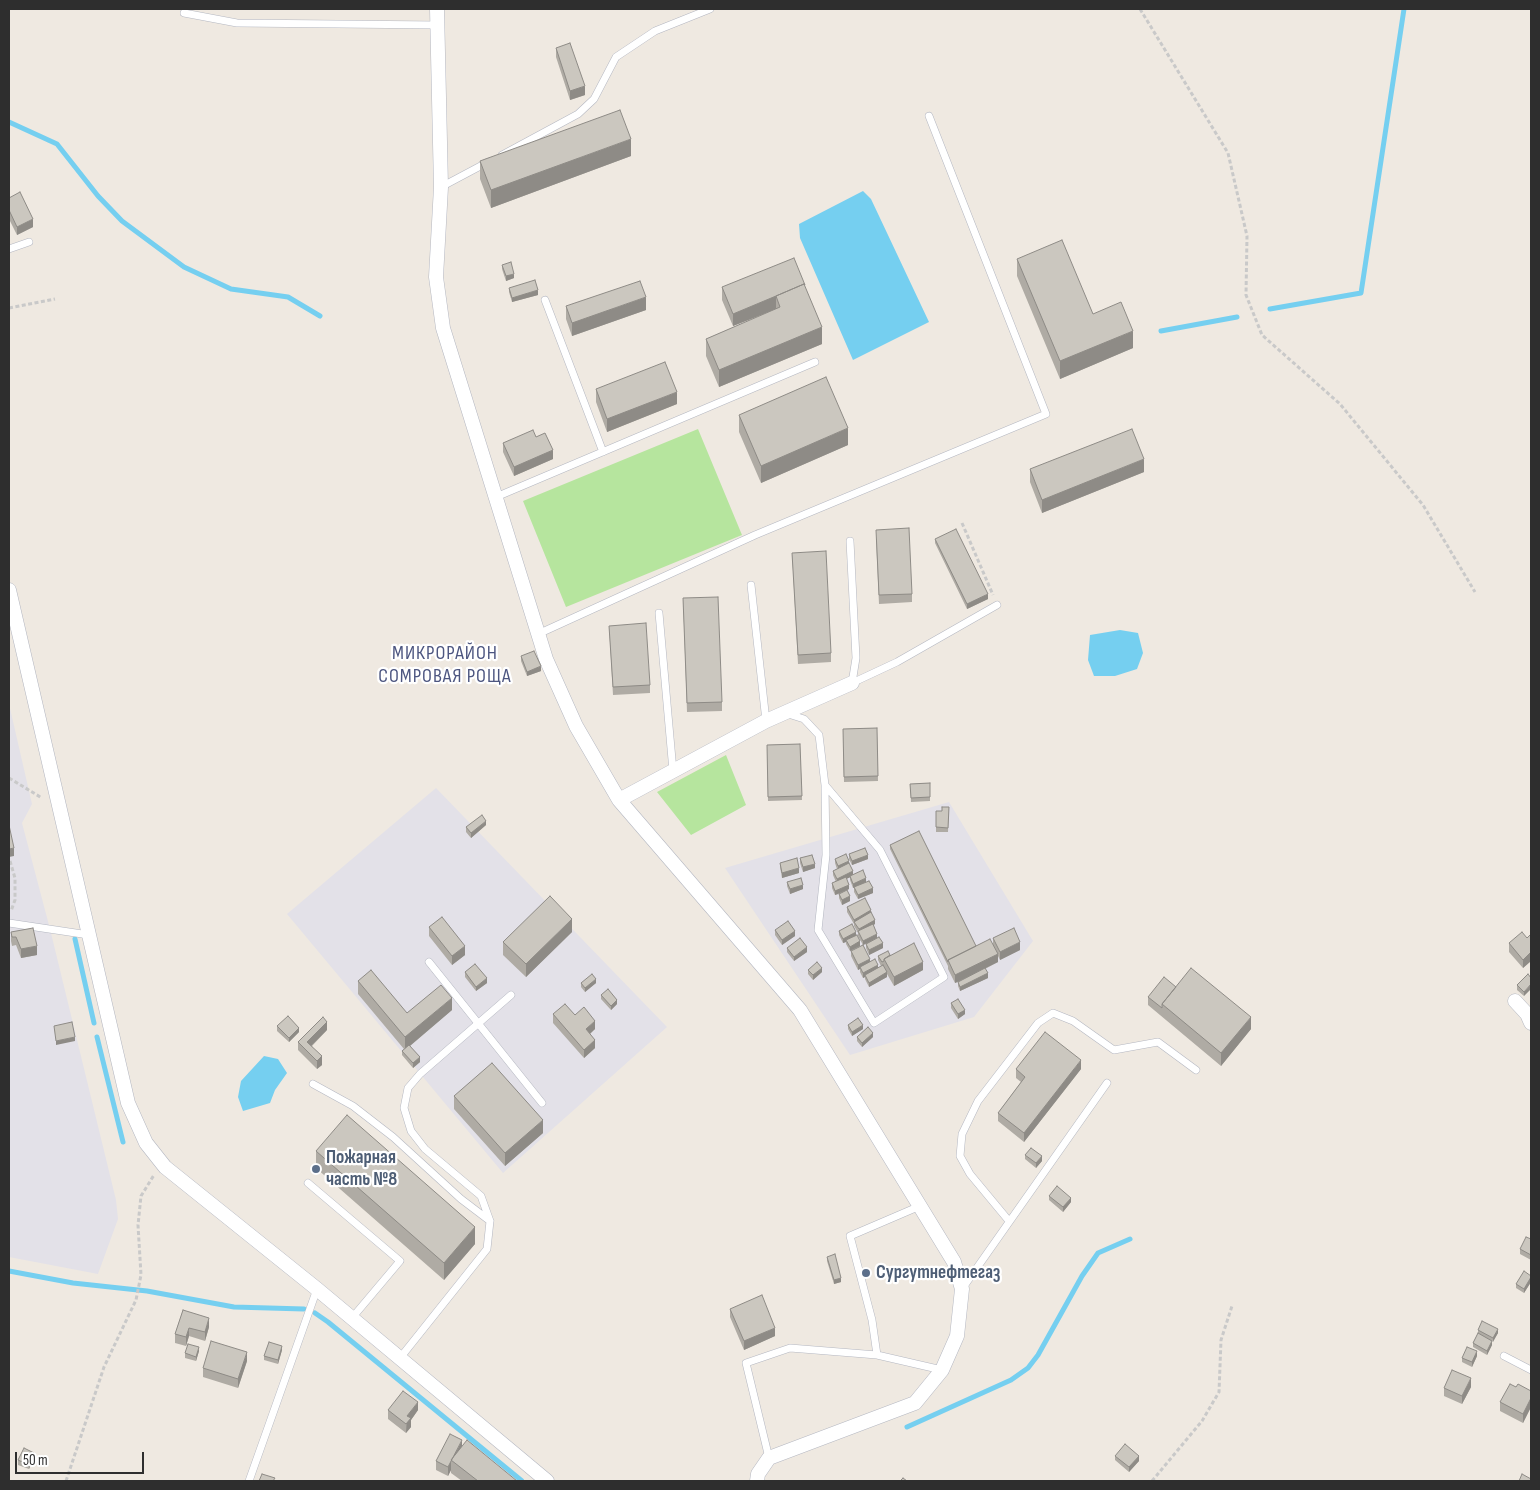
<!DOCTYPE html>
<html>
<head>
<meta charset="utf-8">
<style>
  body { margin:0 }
  #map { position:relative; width:1540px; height:1490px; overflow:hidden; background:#efe9e1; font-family:"Sofia Sans Condensed",sans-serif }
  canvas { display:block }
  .frame { position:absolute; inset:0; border:10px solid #2e2e2e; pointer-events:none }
  .scale { position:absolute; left:15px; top:1452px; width:129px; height:22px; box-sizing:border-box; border:2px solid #2e2e2e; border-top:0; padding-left:6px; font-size:15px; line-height:18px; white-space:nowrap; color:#2e2e2e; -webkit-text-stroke:4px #fff; paint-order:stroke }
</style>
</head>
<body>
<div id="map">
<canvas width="1540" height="1490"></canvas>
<div class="frame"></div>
<div class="scale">50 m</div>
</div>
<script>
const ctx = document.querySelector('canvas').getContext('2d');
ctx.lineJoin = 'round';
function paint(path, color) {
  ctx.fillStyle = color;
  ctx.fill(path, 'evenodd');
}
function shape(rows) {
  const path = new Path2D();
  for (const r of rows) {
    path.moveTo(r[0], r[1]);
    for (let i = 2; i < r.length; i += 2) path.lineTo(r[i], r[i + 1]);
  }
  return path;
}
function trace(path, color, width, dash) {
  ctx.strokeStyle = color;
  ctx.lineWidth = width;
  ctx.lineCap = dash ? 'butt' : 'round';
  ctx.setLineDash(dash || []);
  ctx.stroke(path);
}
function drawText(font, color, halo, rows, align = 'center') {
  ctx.font = font + ' "Sofia Sans Condensed",sans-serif';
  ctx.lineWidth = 4.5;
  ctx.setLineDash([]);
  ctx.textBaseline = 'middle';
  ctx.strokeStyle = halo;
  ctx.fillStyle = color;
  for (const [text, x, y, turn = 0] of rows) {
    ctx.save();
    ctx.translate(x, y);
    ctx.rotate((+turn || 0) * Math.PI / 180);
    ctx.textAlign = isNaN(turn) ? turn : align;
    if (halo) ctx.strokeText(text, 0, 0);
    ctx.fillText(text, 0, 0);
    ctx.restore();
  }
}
paint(shape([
  [9,704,32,804,22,823,50,929,116,1200,118,1219,98,1274,9,1257],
  [436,788,667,1027,503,1173,287,914],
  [949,802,1033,941,974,1017,850,1055,725,868]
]), '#e3e1e8');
paint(shape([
  [698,429,742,535,566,607,523,501],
  [726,755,746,805,691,835,657,792]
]), '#b6e59e');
paint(shape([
  [863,191,871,199,929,322,853,360,800,238,799,224],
  [1120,630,1138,633,1143,653,1137,669,1115,676,1094,676,1088,660,1090,635],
  [264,1056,278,1059,287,1073,275,1090,270,1103,243,1111,238,1097,241,1081]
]), '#75cff0');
trace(shape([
  [9,122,57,144,98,196,122,221,184,267,231,289,288,297,320,316],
  [1270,309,1361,293,1404,9],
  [1161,331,1237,317],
  [75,939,94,1023],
  [97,1037,123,1142],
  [9,1271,73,1283,147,1291,234,1307,304,1309],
  [315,1313,328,1322,522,1481],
  [907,1427,1011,1380,1028,1368,1038,1355,1082,1276,1098,1253,1130,1239]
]), '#75cff0', 5);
const lane = shape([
  [184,13,237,23,438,25],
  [502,155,578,114,594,99,616,57,655,31,710,9],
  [441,187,488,162],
  [9,249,29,242],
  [545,300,603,452],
  [496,497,815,362],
  [850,541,856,658,852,683],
  [751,585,766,721],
  [659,613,673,771],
  [538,634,755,535,1046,414,929,116],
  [852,683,897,662,997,605],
  [785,713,804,719,819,735,825,785,880,850,944,977,874,1023,818,930,826,855,825,785],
  [9,923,89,935],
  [429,962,542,1103],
  [313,1084,353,1106,393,1137,461,1199,490,1221],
  [308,1183,400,1261,352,1318],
  [920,1206,850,1236,872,1320,877,1355,942,1370],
  [1009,1221,970,1174,960,1156,962,1134,978,1101,1038,1023,1053,1013,1073,1021,1114,1050,1158,1042,1196,1070],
  [962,1289,1107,1083],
  [1504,1356,1531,1370],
  [400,1358,487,1249,490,1221,481,1196,425,1149,411,1131,404,1108,408,1088,420,1074,511,995],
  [769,1458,746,1363,790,1348,877,1355],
  [249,1481,317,1289]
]);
const street = shape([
  [437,9,441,187,436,277,443,328,546,659,576,726,619,800,800,1010,954,1262,962,1289,957,1336,942,1370,915,1403,769,1458,758,1474,757,1481],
  [9,590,128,1103,146,1143,165,1167,317,1289,547,1481],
  [619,800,766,721,852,683],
  [1515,1001,1527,1014,1531,1023]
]);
trace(lane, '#b4b7c1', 8);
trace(street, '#b4b7c1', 15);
trace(shape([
  [1140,9,1228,153,1247,236,1246,295,1262,335,1340,404,1423,505,1475,592],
  [9,308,55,299],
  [962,523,993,595],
  [9,778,42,798],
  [10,861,15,878,15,900,11,911],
  [66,1481,104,1367,136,1300,141,1275,138,1225,141,1196,154,1175],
  [1152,1481,1202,1421,1219,1392,1221,1340,1232,1306]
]), '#c9c9c9', 3, [4, 2.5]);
trace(lane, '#fff', 7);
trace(street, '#fff', 14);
paint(shape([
  [556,48,585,95,570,100,556,57],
  [631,156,491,208,480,179,480,161],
  [9,198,33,227,17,235,9,219],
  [1017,259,1093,314,1133,348,1060,379,1017,276],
  [502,265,514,278,506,281,502,269],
  [722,287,805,287,822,344,719,387,706,356,706,339,772,311,733,326,722,300],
  [509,288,538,295,512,302,509,292],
  [566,306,646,310,572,336,566,319],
  [596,389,677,404,607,432,596,402],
  [739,415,848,445,761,483,739,432],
  [536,437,553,459,514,476,503,452,503,443],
  [1030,469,1144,472,1042,513,1030,482],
  [876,538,912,594,912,602,879,604],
  [935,539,988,599,967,609,935,543],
  [792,553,831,653,831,662,798,664],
  [683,598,722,702,722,711,687,712],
  [609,626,650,685,650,693,613,695],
  [521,656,541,671,527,676,521,661],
  [877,728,878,781,844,782,843,729],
  [800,744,802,800,768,801,767,745],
  [930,783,930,801,911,802,910,784],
  [949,807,948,832,936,832,936,811,942,811],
  [486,825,471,838,466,832,466,827],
  [890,845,976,946,993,945,993,938,1020,950,1000,960,998,956,998,962,985,969,988,978,960,991,958,986,958,982,955,983,948,969,948,966,890,849],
  [849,854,868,859,852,865,849,859],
  [800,858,815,868,803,872,800,863],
  [835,859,849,863,853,874,866,882,873,893,858,899,854,892,854,887,853,888,850,880,850,877,846,879,849,889,847,890,850,901,842,905,839,898,839,894,835,895,832,888,832,883,836,882,833,875,833,871,837,869,835,863],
  [780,863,799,873,782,878,780,867],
  [787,882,803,889,790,894,787,886],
  [847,907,871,912,875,924,873,925,877,937,883,948,869,955,866,948,866,944,863,945,870,961,878,968,881,966,878,960,878,956,890,955,923,970,894,986,887,974,887,977,869,987,865,979,865,977,863,978,860,972,860,969,858,970,851,956,851,951,863,945,858,936,858,933,854,926,854,923,854,924,847,912],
  [429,927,465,955,452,965,429,936],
  [775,930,795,936,782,945,775,935],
  [839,931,856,935,860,946,850,951,846,944,846,942,843,943,839,935],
  [11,932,37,955,21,958,16,945,12,946,11,941],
  [572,932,526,977,503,955,503,942],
  [1531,936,1531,961,1523,968,1509,952,1509,943],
  [787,948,807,952,794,961,787,952],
  [808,970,822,972,813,980,808,974],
  [465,972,487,983,476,991,465,977],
  [1528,974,1524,996,1517,990,1517,985],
  [358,981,407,1013,452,1010,410,1046,420,1062,413,1068,402,1055,402,1051,404,1049,358,994],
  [581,983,596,983,585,992,581,987],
  [1176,987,1251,1029,1221,1066,1148,1005,1148,997],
  [601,995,617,1004,611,1010,601,999],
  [951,1003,965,1014,958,1019,951,1008],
  [553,1014,575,1015,595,1029,590,1034,595,1048,584,1058,553,1023],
  [848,1025,863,1029,852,1036,848,1029],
  [277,1026,299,1032,289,1042,277,1031],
  [327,1030,312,1046,322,1065,317,1069,298,1050,298,1042],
  [857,1037,873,1037,862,1047,857,1041],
  [1016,1069,1081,1069,1024,1142,998,1121,998,1113,1021,1082,1016,1078],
  [454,1096,543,1133,505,1166,454,1109],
  [316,1151,475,1244,444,1280,316,1168],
  [1025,1155,1042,1161,1036,1168,1025,1159],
  [1049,1196,1071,1202,1063,1212,1049,1200],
  [1531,1239,1531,1260,1520,1254,1520,1249],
  [827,1257,841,1282,834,1284,827,1261],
  [1531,1276,1531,1282,1524,1293,1516,1288,1516,1284],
  [730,1309,775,1336,744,1350,730,1317],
  [183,1310,209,1327,205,1341,189,1336,186,1346,175,1343,175,1334],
  [1478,1330,1498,1333,1492,1342,1492,1345,1487,1355,1473,1347,1473,1343,1478,1333],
  [282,1350,278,1364,264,1360,264,1356],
  [199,1351,196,1361,185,1358,185,1353],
  [1477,1356,1472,1367,1462,1362,1462,1358],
  [247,1361,238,1388,203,1377,203,1368],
  [1471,1387,1462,1404,1444,1396,1444,1388],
  [1516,1387,1531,1391,1531,1407,1523,1423,1500,1411,1500,1402],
  [388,1410,418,1410,411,1420,411,1427,406,1433,388,1419],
  [462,1447,517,1481,462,1481,451,1473,451,1470,448,1476,436,1470,436,1461],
  [1115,1456,1139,1461,1129,1472,1115,1460],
  [34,1457,29,1469,18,1465,18,1460]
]), '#afaba4');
paint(shape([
  [585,86,585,95,570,100,570,91],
  [631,139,631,156,491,208,491,190],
  [33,219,33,227,17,235,17,227],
  [514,274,514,278,506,281,506,276],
  [538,290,538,295,512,302,512,298],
  [776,296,776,309,733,326,733,314],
  [646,297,646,310,572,336,572,323],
  [822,327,822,344,719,387,719,370],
  [1133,331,1133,348,1060,379,1060,361],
  [677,392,677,404,607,432,607,419],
  [848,428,848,445,761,483,761,466],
  [553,450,553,459,514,476,514,467],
  [1144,459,1144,472,1042,513,1042,500],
  [988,594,988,599,967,609,967,604],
  [541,666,541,671,527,676,527,672],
  [486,821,486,825,471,838,471,833],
  [14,848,14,856,9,857,9,849],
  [868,855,868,859,852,865,852,861],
  [849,861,849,865,838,870,838,866],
  [815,864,815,868,803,872,803,867],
  [799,868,799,873,782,878,782,873],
  [853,871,853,876,837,883,837,879],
  [866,878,866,882,853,888,853,884],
  [803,885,803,889,790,894,790,889],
  [849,885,849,889,835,895,835,891],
  [873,888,873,893,858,899,858,895],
  [850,896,850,901,842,905,842,900],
  [871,910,871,914,854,922,854,924,854,920],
  [572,919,572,932,526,977,526,964],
  [875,920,875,924,859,933,859,929],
  [795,931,795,936,782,945,782,940],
  [856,932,856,936,846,940,846,942,843,943,843,939],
  [877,934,877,938,863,945,863,941],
  [860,941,860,946,850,951,850,947],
  [1020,942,1020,950,1000,960,1000,952],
  [883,943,883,948,869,955,869,950],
  [37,946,37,955,21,958,21,949],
  [465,946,465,955,452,965,452,956],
  [807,947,807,952,794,961,794,957],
  [1531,952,1531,961,1523,968,1523,960],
  [998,954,998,962,955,983,955,975],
  [870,959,870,963,858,970,858,965],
  [923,962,923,970,894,986,894,977],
  [878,965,878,969,865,975,865,977,863,978,863,973],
  [822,968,822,972,813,980,813,975],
  [887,972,887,977,869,987,869,983],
  [988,973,988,978,960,991,960,987],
  [487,978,487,983,476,991,476,987],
  [596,979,596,983,585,992,585,988],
  [1531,984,1531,989,1524,996,1524,992],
  [452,998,452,1010,405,1050,405,1037],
  [617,1000,617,1004,611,1010,611,1006],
  [965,1010,965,1014,958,1019,958,1014],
  [1251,1017,1251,1029,1221,1066,1221,1053],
  [595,1021,595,1029,586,1037,586,1029],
  [327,1022,327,1030,307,1050,307,1042],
  [863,1025,863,1029,852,1036,852,1032],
  [299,1028,299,1032,289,1042,289,1038],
  [873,1033,873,1037,862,1047,862,1043],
  [75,1037,75,1041,56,1045,56,1041],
  [595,1040,595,1048,584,1058,584,1050],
  [322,1056,322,1065,317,1069,317,1061],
  [420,1057,420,1062,413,1068,413,1063],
  [1081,1060,1081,1069,1024,1142,1024,1133],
  [543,1120,543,1133,505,1166,505,1153],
  [1042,1156,1042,1161,1036,1168,1036,1163],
  [1071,1198,1071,1202,1063,1212,1063,1207],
  [475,1227,475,1244,444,1280,444,1263],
  [1531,1277,1531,1282,1524,1293,1524,1289],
  [841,1278,841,1282,834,1284,834,1280],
  [209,1318,209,1327,205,1341,205,1332],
  [189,1328,189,1336,186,1346,186,1337],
  [775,1328,775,1336,744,1350,744,1341],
  [1498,1329,1498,1333,1493,1342,1493,1338],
  [1492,1341,1492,1345,1487,1355,1487,1351],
  [282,1346,282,1350,278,1364,278,1360],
  [199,1347,199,1351,196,1361,196,1357],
  [1477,1351,1477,1356,1472,1367,1472,1362],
  [247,1352,247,1361,238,1388,238,1379],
  [1471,1378,1471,1387,1462,1404,1462,1396],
  [1531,1398,1531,1407,1523,1423,1523,1414],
  [418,1402,418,1410,411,1420,411,1427,406,1433,407,1416],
  [462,1440,462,1449,452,1460],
  [34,1453,34,1457,29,1469,29,1465],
  [1139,1456,1139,1461,1129,1472,1129,1467],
  [451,1461,451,1470,448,1476,448,1467]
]), '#8e8b86');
const building = shape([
  [570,43,585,86,570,91,556,48,570,43],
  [620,110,631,139,491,190,480,161,620,110],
  [20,192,33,219,17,227,9,210,9,198,20,192],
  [1062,240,1093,314,1121,302,1133,331,1060,361,1017,259,1062,240],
  [794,258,805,285,804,284,776,296,733,314,722,287,794,258],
  [511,262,514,274,506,276,502,265,511,262],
  [535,280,538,290,512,298,509,288,535,280],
  [640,281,646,297,572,323,566,306,640,281],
  [804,284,822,327,719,370,706,339,780,307,776,296,804,284],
  [665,362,677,392,607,419,596,389,665,362],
  [826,377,848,428,761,466,739,415,826,377],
  [1132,429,1144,459,1042,500,1030,469,1132,429],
  [533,430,536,437,545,433,553,450,514,467,503,443,533,430],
  [909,528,912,594,879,595,876,530,909,528],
  [956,529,988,594,967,604,935,539,956,529],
  [826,551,831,653,798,655,792,553,826,551],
  [718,597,722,702,687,703,683,598,718,597],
  [646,623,650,685,613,687,609,626,646,623],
  [534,651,541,666,527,672,521,656,534,651],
  [877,728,878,776,844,777,843,729,877,728],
  [800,744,802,796,768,797,767,745,800,744],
  [930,783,930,797,911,798,910,784,930,783],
  [942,807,949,807,948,828,936,827,936,811,942,811,942,807],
  [482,815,486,821,471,833,466,827,482,815],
  [9,825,14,848,9,849,9,825],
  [919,831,976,946,948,960,948,962,890,845,919,831],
  [865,848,868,855,852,861,849,854,865,848],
  [846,854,849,861,838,866,835,859,846,854],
  [812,855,815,864,803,867,800,858,812,855],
  [797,858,799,868,782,873,780,863,797,858],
  [849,863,853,871,837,879,833,871,849,863],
  [863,870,866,878,853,884,850,876,863,870],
  [846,877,849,885,835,891,832,883,846,877],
  [801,878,803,885,790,889,787,882,801,878],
  [869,881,873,888,858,895,854,887,869,881],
  [847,890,850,896,842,900,839,894,847,890],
  [550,896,572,919,526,964,503,942,550,896],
  [865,898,871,910,854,920,847,907,865,898],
  [871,912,875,920,859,929,854,922,871,912],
  [442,917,465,946,452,956,429,927,442,917],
  [788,921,795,931,782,940,775,930,788,921],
  [852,924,856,932,843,939,839,931,852,924],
  [873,924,877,934,863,941,858,931,873,924],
  [33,928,37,946,21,949,16,937,12,937,11,932,33,928],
  [1014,928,1020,942,1000,952,993,938,1014,928],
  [1522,932,1527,938,1530,935,1531,936,1531,952,1523,960,1509,943,1522,932],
  [857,935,860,941,850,947,846,940,857,935],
  [879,937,883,943,869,950,866,944,879,937],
  [800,938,807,947,794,957,787,948,800,938],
  [990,939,998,954,955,975,948,960,990,939],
  [914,943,923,962,894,977,884,959,914,943],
  [863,945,870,959,858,965,851,951,863,945],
  [888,951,890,955,884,959,884,961,882,962,878,956,888,951],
  [875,959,878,965,863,973,860,967,875,959],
  [817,962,822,968,813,975,808,970,817,962],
  [475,964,487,978,476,987,465,972,475,964],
  [883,965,887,972,869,983,865,975,883,965],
  [985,968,988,973,960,987,958,982,985,968],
  [1191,968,1251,1017,1221,1053,1162,1004,1191,968],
  [371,970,407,1013,441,985,452,998,405,1037,358,981,371,970],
  [592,974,596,979,585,988,581,983,592,974],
  [1528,974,1531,978,1531,984,1524,992,1517,985,1528,974],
  [1164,977,1176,987,1162,1004,1162,1008,1148,997,1164,977],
  [608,989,617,1000,611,1006,601,995,608,989],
  [958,999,965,1010,958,1014,951,1003,958,999],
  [565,1004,575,1015,584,1007,595,1021,586,1029,595,1040,584,1050,553,1014,565,1004],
  [288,1016,299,1028,289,1038,277,1026,288,1016],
  [323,1017,327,1022,307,1042,322,1056,317,1061,298,1042,323,1017],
  [858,1018,863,1025,852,1032,848,1025,858,1018],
  [72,1022,75,1037,56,1041,54,1026,72,1022],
  [868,1027,873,1033,862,1043,857,1037,868,1027],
  [1045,1032,1081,1060,1024,1133,998,1113,1025,1077,1016,1069,1045,1032],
  [409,1045,420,1057,413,1063,402,1051,409,1045],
  [492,1063,543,1120,505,1153,454,1096,492,1063],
  [347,1115,475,1227,444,1263,316,1151,347,1115],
  [1031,1148,1042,1156,1036,1163,1025,1155,1031,1148],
  [1057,1186,1071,1198,1063,1207,1049,1196,1057,1186],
  [1526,1237,1531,1239,1531,1255,1520,1249,1526,1237],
  [835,1254,841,1278,834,1280,827,1257,835,1254],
  [1524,1271,1531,1276,1531,1277,1524,1289,1516,1284,1524,1271],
  [762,1295,775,1328,744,1341,730,1309,762,1295],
  [183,1310,209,1318,205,1332,189,1328,186,1337,175,1334,183,1310],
  [1482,1321,1498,1329,1493,1338,1478,1330,1482,1321],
  [1478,1333,1492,1341,1487,1351,1473,1343,1478,1333],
  [211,1341,247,1352,238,1379,203,1368,211,1341],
  [269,1342,282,1346,278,1360,264,1356,269,1342],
  [188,1344,199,1347,196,1357,185,1353,188,1344],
  [1467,1347,1477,1351,1472,1362,1462,1358,1467,1347],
  [1452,1370,1471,1378,1462,1396,1444,1388,1452,1370],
  [1510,1384,1516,1387,1518,1384,1531,1391,1531,1398,1523,1414,1500,1402,1510,1384],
  [403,1391,418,1402,407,1416,411,1418,406,1424,388,1410,403,1391],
  [450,1434,462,1440,448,1467,436,1461,450,1434],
  [467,1440,517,1481,478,1481,451,1460,467,1440],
  [1125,1444,1139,1456,1129,1467,1115,1456,1125,1444],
  [24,1448,34,1453,29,1465,18,1460,24,1448],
  [262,1474,275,1478,273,1481,259,1481,262,1474],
  [1522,1474,1531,1479,1531,1481,1519,1481,1522,1474],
  [903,1478,907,1481,900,1481,903,1478]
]);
paint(building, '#cbc7bf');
trace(building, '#8e8b86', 1);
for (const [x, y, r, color] of [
  [316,1169,5,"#5c6f8a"],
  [866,1273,5,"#5c6f8a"]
]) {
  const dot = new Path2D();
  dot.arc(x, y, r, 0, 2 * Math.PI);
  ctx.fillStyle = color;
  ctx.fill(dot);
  trace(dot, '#fff', 2);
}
drawText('bold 19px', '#4e5e75', '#fff', [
  ["Пожарная",326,1158],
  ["часть №8",326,1180],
  ["Сургутнефтегаз",876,1273]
], 'left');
ctx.letterSpacing = '1px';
drawText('20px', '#4d5680', '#fff', [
  ["МИКРОРАЙОН",445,654],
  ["СОМРОВАЯ РОЩА",445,677]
]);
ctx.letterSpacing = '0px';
</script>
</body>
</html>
